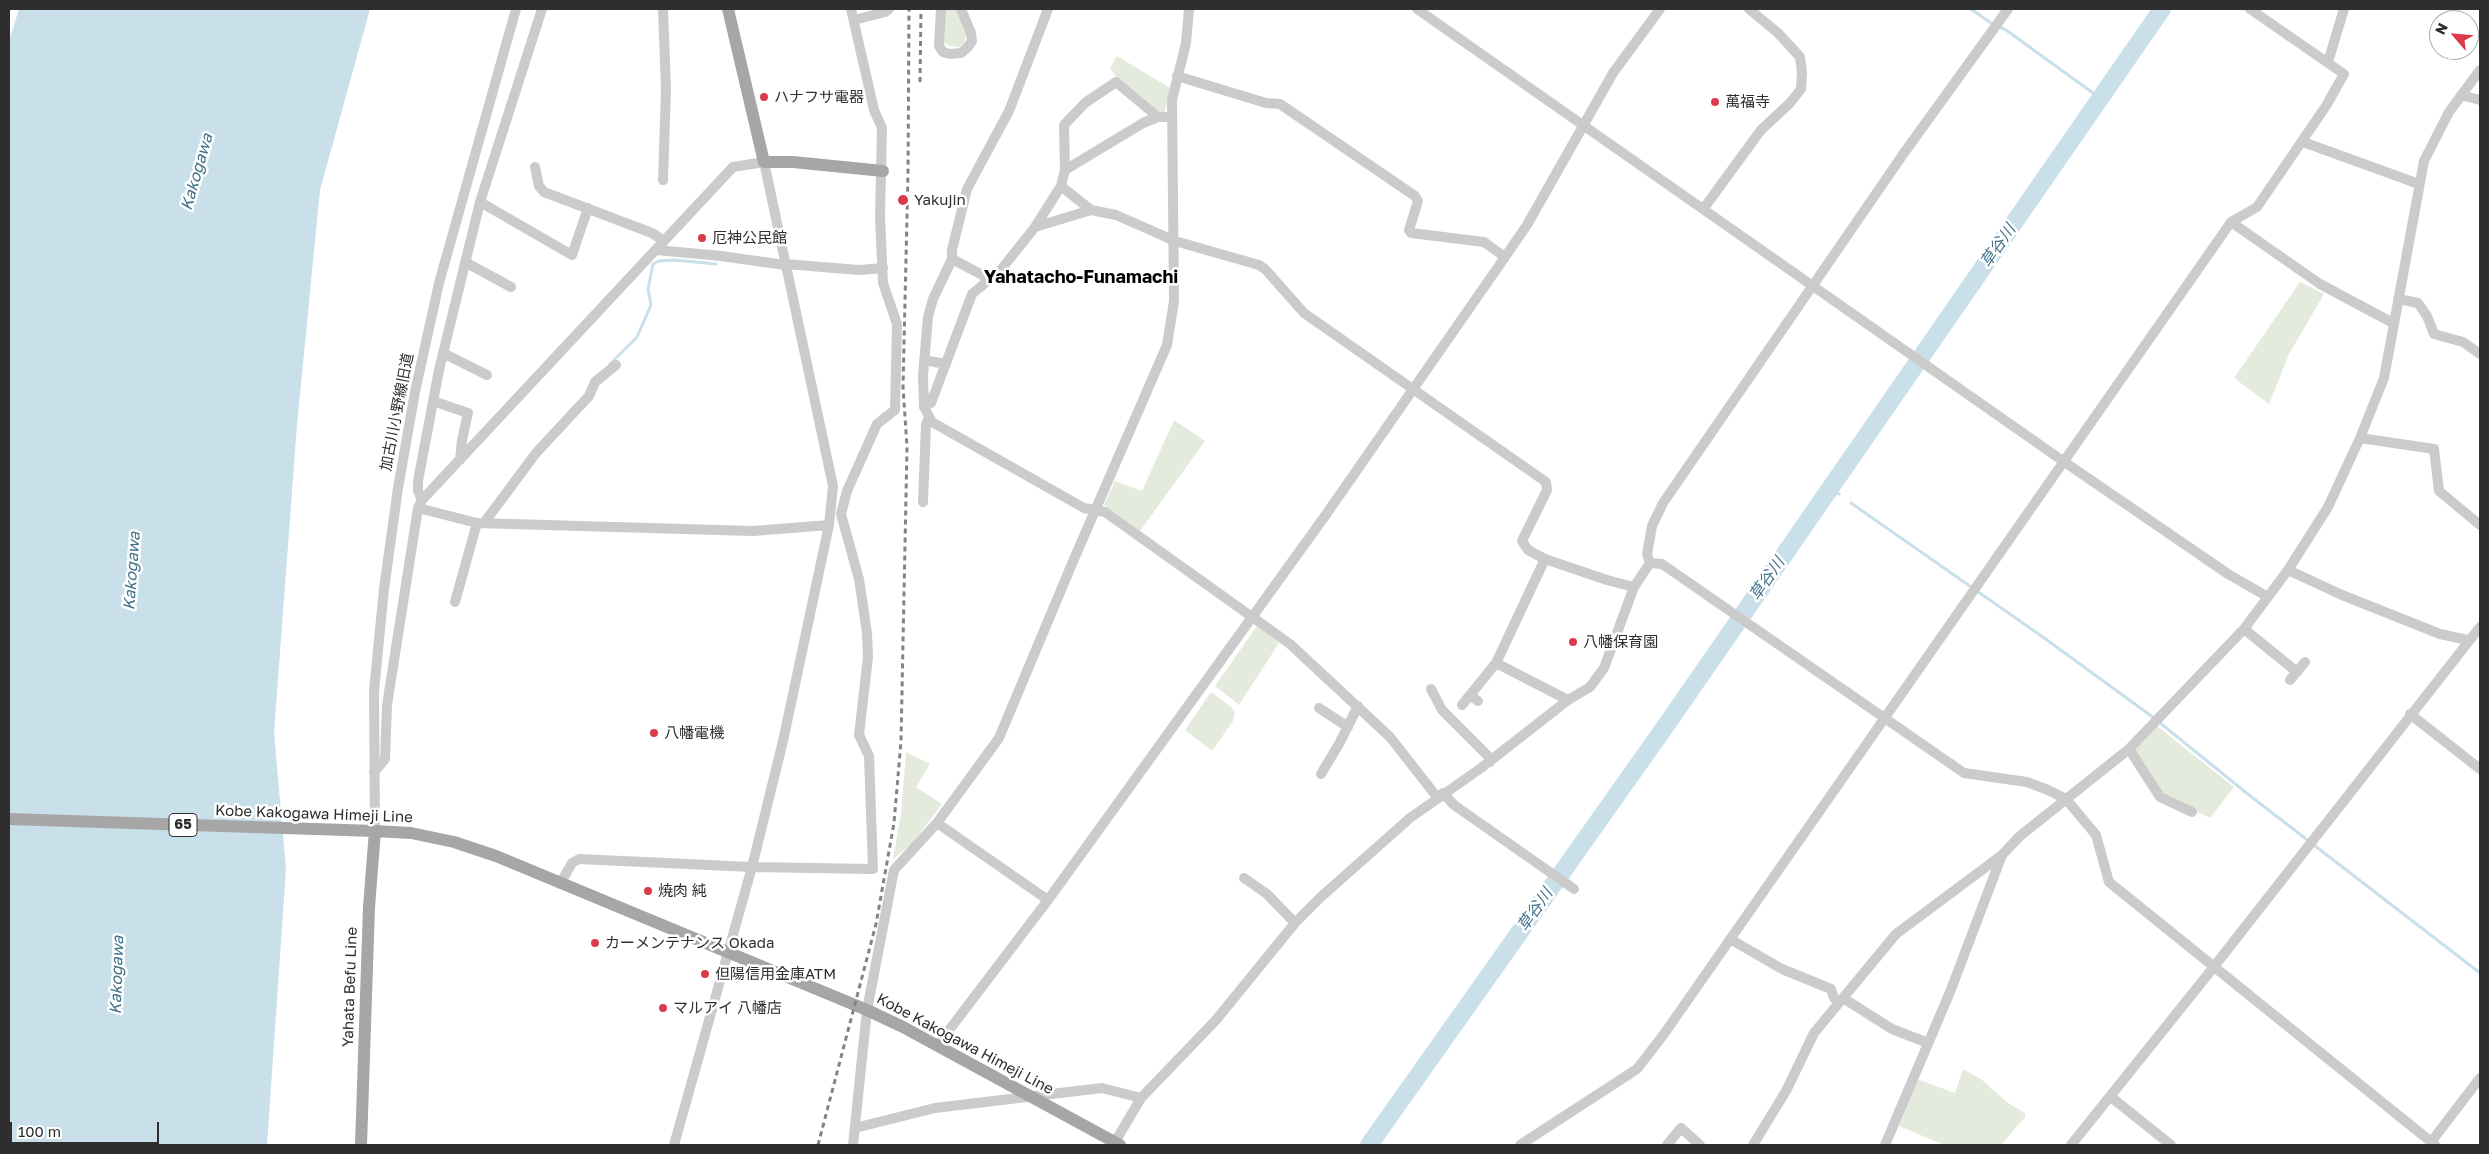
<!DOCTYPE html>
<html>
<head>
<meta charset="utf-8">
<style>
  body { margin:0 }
  #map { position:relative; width:2489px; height:1154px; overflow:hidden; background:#fff; font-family:"Golos Text",sans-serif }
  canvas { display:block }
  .frame { position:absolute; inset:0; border:10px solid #2e2e2e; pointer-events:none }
  .north { position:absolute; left:2429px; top:10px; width:50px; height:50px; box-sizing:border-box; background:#fff; border:1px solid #ababab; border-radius:50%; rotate:297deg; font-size:14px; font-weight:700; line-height:20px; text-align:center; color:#2e2e2e }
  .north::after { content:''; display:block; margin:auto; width:18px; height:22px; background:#dc394d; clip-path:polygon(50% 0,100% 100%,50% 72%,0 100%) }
  .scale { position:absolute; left:10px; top:1122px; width:149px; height:22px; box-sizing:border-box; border:2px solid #2e2e2e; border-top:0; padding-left:6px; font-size:15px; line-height:18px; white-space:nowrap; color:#2e2e2e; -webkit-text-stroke:4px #fff; paint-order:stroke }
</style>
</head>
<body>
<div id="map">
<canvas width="2489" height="1154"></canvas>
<div class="frame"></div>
<div class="north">N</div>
<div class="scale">100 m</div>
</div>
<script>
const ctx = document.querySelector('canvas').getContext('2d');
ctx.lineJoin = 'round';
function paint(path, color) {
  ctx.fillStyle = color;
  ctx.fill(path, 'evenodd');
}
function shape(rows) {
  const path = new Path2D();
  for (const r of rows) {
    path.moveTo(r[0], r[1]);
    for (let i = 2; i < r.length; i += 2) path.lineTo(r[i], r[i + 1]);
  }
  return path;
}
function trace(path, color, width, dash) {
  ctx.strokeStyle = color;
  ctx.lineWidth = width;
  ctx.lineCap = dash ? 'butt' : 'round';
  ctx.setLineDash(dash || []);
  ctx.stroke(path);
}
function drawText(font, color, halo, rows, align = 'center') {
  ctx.font = font + ' "Golos Text","Noto Sans JP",sans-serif';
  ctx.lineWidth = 5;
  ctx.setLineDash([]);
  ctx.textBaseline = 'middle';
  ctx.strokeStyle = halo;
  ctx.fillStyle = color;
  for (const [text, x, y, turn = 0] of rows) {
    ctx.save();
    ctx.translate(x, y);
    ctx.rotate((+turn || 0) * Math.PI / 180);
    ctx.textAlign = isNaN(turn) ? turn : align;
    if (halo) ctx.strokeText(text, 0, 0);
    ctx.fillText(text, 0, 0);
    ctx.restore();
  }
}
paint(shape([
  [945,9,957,10,967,35,963,45,959,47,950,46,944,42],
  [1117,56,1170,88,1165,111,1161,113,1116,77,1110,68],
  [2300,282,2324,294,2289,354,2269,404,2234,378],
  [1174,420,1205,441,1140,531,1104,505,1115,481,1142,491],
  [1257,626,1279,643,1239,705,1215,686],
  [1211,692,1231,707,1235,712,1233,721,1212,751,1185,730],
  [2157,726,2234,787,2210,818,2161,794,2135,754,2135,749],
  [906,752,930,764,916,787,942,804,912,844,893,859,901,813],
  [1963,1069,1981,1079,2008,1103,2025,1113,2025,1117,2001,1145,1944,1145,1899,1126,1917,1079,1955,1093]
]), '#e5ebdc');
paint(shape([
  [19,9,370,9,320,190,297,425,274,732,286,869,267,1145,9,1145,9,41]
]), '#c9dfea');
trace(shape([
  [1971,9,1991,23,2006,30,2100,98],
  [610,364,637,337,651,305,648,289,653,264,659,261,674,260,716,264],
  [1828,488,1839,494],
  [1851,503,2047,640,2154,718,2249,795,2480,973]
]), '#c9dfea', 3);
trace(shape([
  [1369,1145,1667,724,2162,9]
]), '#c9dfea', 18);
trace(shape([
  [663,9,666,89,663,180],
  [941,9,939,46,943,52,950,54,961,53,967,48,972,41,971,33,961,9],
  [1048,9,1009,111,967,189,952,250,952,259,933,299,928,317,923,375,924,407,932,422,1084,508,1105,512,1290,644,1390,737,1437,797],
  [1417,9,2063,461,2228,574,2268,597],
  [854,20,885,12,889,9],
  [2328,62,2344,9],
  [1177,76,1266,103,1280,104,1415,196,1418,201,1409,230,1411,233,1484,242,1505,257],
  [2461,95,2480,100],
  [2303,142,2419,184],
  [535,167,539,186,544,192,652,233,664,241],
  [1065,170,1143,123,1158,117],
  [1061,186,1091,210],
  [480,202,572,255,588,208],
  [1704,208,1761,130,1790,103,1801,89,1802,73,1800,57,1778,33,1749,9],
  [2231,222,2320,284,2393,323],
  [1035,227,1061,186,1065,170,1064,125,1085,103,1116,82,1158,117,1172,117],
  [656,250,721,256,785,265],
  [952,259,990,279,996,276,1035,227,1091,210,1116,215,1175,241,1259,265,1265,269,1304,313,1546,482,1547,490,1522,541,1528,550,1545,559,1607,580,1634,587],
  [465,262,511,287],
  [785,264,859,270,883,268],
  [2398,299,2418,303,2427,316,2434,334,2463,342,2480,354],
  [443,353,487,375],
  [924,360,946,364],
  [433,401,468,413,462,440,460,460],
  [924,404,931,403,972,294,990,279],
  [2360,438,2434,449,2439,491,2480,525],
  [422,500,733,167,764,162,833,486,829,525,783,741,752,867,674,1145],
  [923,502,926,425,929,417],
  [418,508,477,523,753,531,829,525],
  [484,523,536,453,589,396,595,382,616,365],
  [1650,563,1662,564,1964,773,2027,782,2048,790,2066,799,2096,835,2109,882,2435,1145],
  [1650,563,1647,554,1652,526,1663,503,1904,153,2008,9],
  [2288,570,2342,595,2440,634,2468,640],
  [455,602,477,523],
  [2244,629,2297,672],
  [1496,663,1568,700],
  [2290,680,2305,662],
  [1431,689,1442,710,1488,756,1490,762],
  [1470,695,1478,701],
  [1462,705,1496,663,1545,559],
  [1319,708,1348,727],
  [2410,714,2480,769],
  [2129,749,2160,797,2192,812],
  [374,772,385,759,387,705,418,508,422,500,418,491,418,481,439,370,480,202,542,9],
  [1321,774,1339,744,1358,706],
  [1443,793,1454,805,1574,889],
  [937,823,1048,900],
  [375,831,374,691,384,589,398,488,415,392,439,283,516,9],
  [1244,878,1267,894,1295,923],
  [560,884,572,863,579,859,752,867,873,869,869,756,859,735,868,657,867,633,859,579,841,514,847,491,877,424,895,410,897,324,883,283,880,217,882,128,874,110,851,9],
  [1730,939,1782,969,1831,989,1834,998,1839,1003],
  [1843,998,1892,1029,1928,1043],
  [937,1046,1048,900,1325,516,1505,257,1527,225,1613,73,1660,9],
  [2111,1097,2171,1145],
  [855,1128,935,1108,1102,1088,1141,1098,1216,1020,1295,923,1322,896,1410,818,1481,768,1568,700,1590,687,1604,668,1634,587,1650,563],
  [1115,1142,1141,1098],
  [2431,1142,2480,1078],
  [853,1145,867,1010,894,870,937,823,999,738,1074,559,1167,345,1174,301,1172,100,1186,43,1189,9],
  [1520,1145,1637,1069,1664,1034,2231,222,2257,207,2326,106,2344,74,2250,9],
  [1667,1145,1681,1128,1700,1145],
  [1753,1145,1786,1091,1814,1033,1896,934,2002,855,2020,836,2129,749,2244,629,2288,570,2328,507,2360,438,2384,378,2424,161,2449,112,2480,70],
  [1885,1145,1950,992,2002,855],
  [2071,1145,2213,968,2480,627]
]), '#cbcbcb', 10);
trace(shape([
  [728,9,764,162,793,162,883,171],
  [9,819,375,831,411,833,454,842,496,856,867,1010,903,1027,1120,1145],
  [361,1145,369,907,375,831]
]), '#a6a6a6', 12);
trace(shape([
  [920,82,921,9],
  [818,1145,876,924,894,823,901,741,907,447,903,387,908,174,909,9]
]), '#838383', 3, [5, 4]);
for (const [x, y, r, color] of [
  [764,97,5,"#dc394d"],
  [1715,102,5,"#dc394d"],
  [903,200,6,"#dc394d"],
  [702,238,5,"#dc394d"],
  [1573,642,5,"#dc394d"],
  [654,733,5,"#dc394d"],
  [648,891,5,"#dc394d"],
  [595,943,5,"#dc394d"],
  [705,974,5,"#dc394d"],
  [663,1008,5,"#dc394d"]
]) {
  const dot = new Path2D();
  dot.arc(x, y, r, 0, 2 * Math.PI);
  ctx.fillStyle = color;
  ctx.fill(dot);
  trace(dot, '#fff', 2);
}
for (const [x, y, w] of [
  [183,825,28]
]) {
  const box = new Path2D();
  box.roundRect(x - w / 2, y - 11.5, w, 23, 4);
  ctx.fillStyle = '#fff';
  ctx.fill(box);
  trace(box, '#2e2e2e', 1);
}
drawText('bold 14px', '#2e2e2e', null, [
  ["65",183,825]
]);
drawText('15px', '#2e2e2e', '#fff', [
  ["ハナフサ電器",774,97],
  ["萬福寺",1725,102],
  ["Yakujin",914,200],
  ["厄神公民館",712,238],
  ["八幡保育園",1583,642],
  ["八幡電機",664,733],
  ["焼肉 純",658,891],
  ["カーメンテナンス Okada",605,943],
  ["但陽信用金庫ATM",715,974],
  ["マルアイ 八幡店",673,1008]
], 'left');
drawText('15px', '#2e2e2e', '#fff', [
  ["加古川小野線旧道",397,412,-79],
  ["Kobe Kakogawa Himeji Line",314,814,2],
  ["Yahata Befu Line",350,987,-88],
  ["Kobe Kakogawa Himeji Line",965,1044,28]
]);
drawText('italic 16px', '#40738c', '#fff', [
  ["Kakogawa",197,172,-74],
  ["草谷川",1998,246,-55],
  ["Kakogawa",132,571,-86],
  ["草谷川",1767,579,-55],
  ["草谷川",1535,910,-55],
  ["Kakogawa",117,975,-88]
]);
drawText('bold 18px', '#000', '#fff', [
  ["Yahatacho-Funamachi",1081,277]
]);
</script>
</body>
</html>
